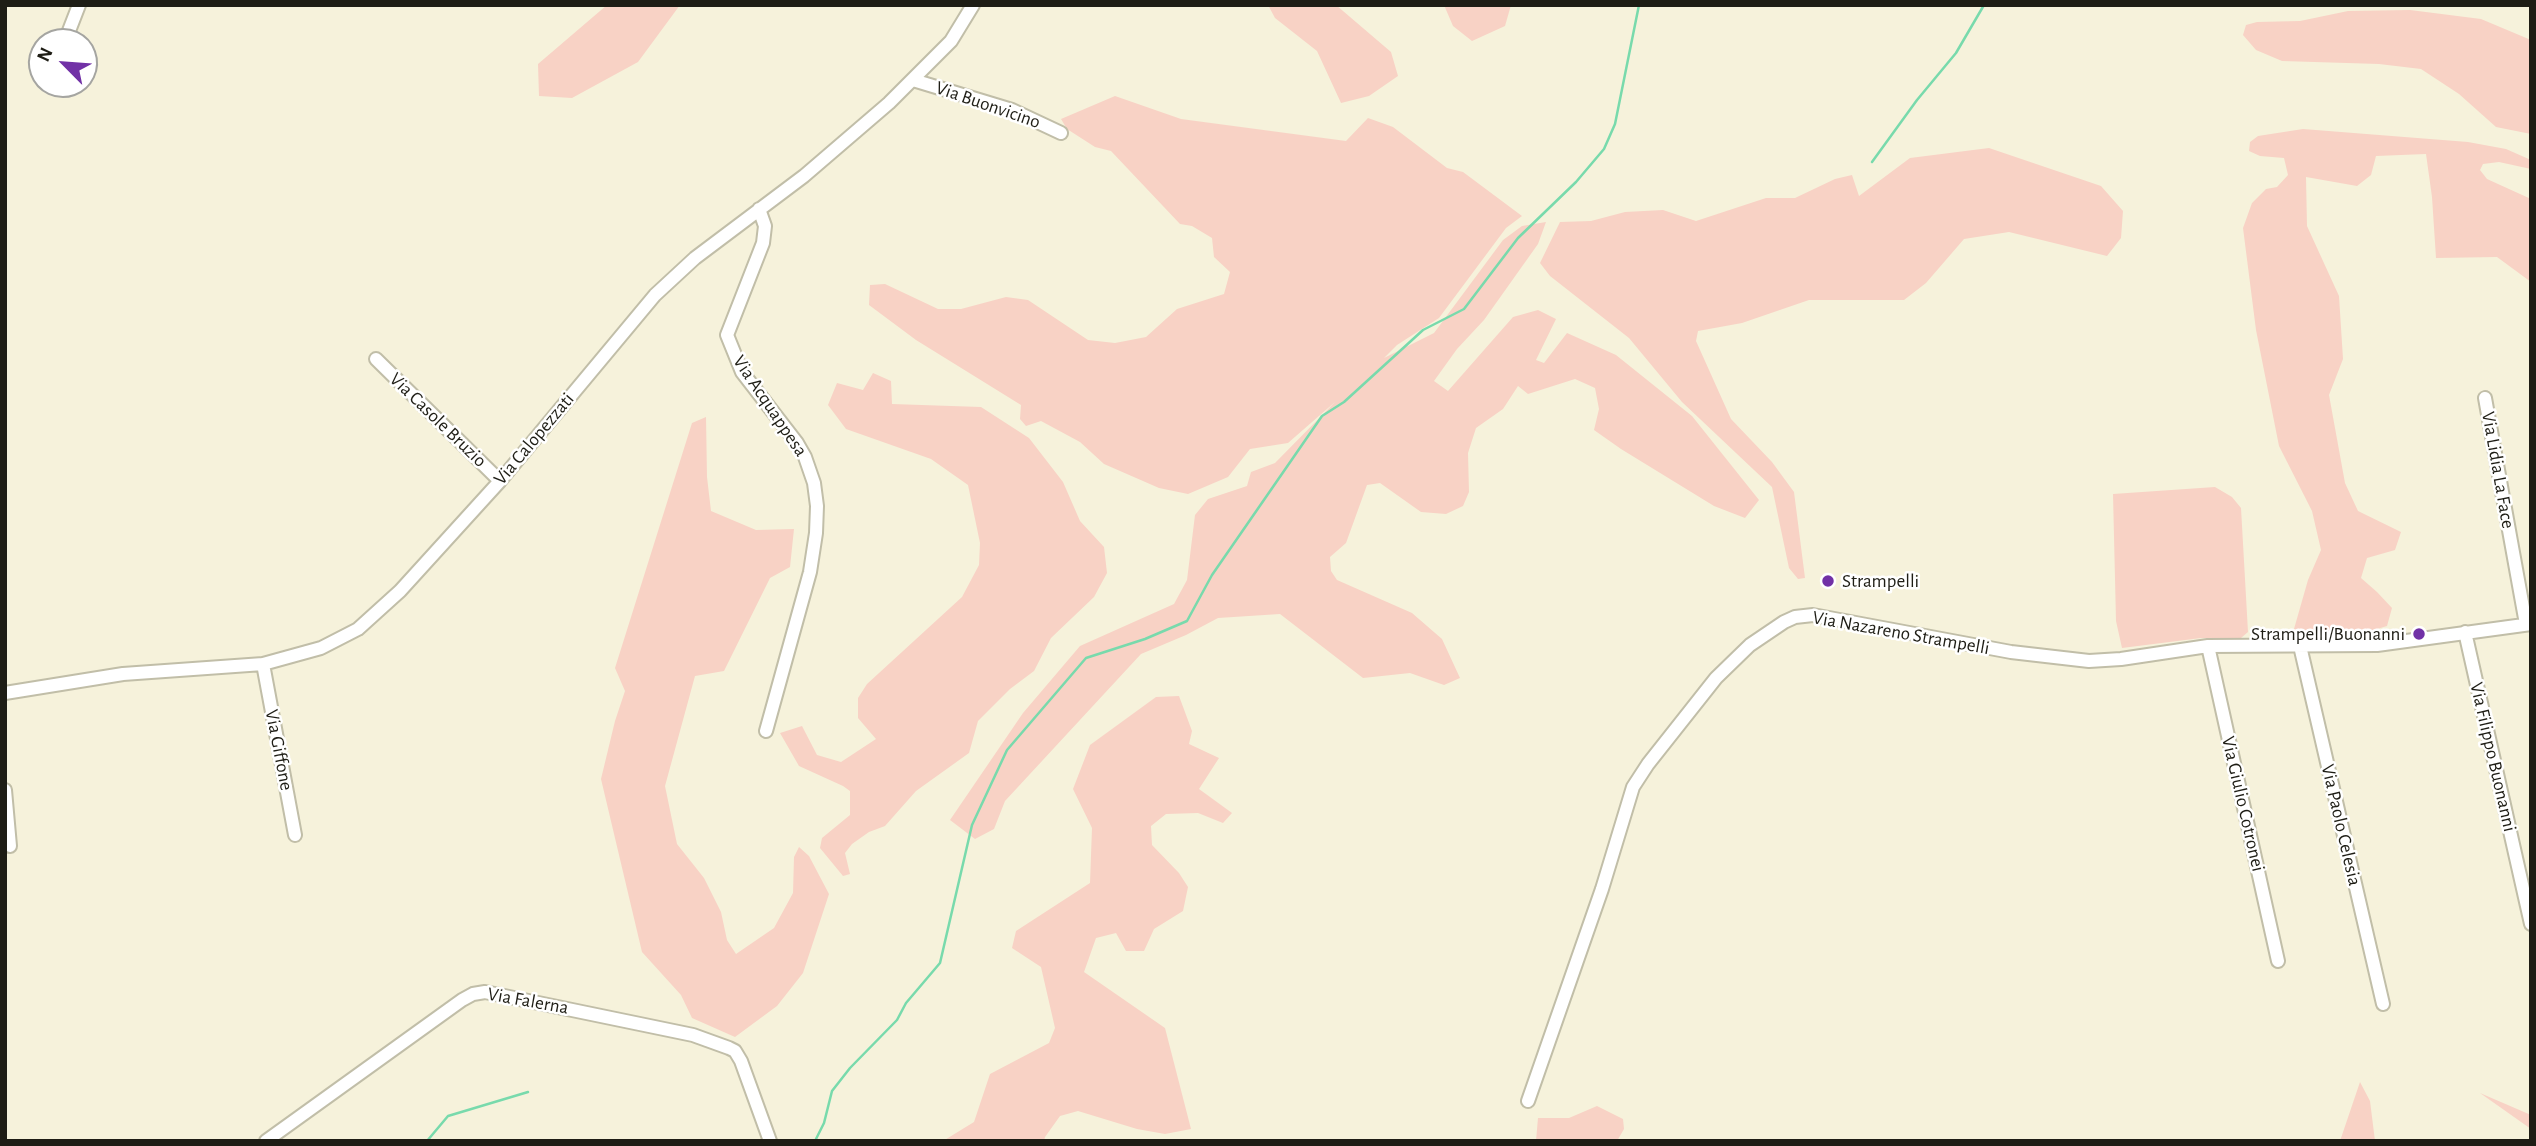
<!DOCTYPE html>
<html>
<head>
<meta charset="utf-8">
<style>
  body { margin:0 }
  #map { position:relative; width:2536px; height:1146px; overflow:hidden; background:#f6f2db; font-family:"Alegreya Sans",sans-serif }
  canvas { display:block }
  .frame { position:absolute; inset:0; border:7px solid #1e1d15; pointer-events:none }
  .north { position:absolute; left:28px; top:28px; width:70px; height:70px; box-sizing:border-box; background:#fff; border:2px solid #a5a5a1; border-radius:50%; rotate:295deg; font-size:19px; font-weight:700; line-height:28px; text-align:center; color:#1e1d15 }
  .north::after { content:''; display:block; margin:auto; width:24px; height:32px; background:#7131a6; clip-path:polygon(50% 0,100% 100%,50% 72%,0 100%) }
</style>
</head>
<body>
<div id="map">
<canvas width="2536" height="1146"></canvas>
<div class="frame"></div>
<div class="north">N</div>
</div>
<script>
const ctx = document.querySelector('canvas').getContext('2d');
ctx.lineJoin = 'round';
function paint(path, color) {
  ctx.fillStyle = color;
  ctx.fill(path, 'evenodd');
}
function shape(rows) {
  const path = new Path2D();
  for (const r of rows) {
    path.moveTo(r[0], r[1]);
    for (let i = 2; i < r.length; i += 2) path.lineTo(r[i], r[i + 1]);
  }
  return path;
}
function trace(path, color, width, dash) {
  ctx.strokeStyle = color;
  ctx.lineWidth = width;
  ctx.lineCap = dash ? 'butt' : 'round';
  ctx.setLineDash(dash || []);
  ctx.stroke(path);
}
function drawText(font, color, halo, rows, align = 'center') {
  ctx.font = font + ' "Alegreya Sans",sans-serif';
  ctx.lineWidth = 5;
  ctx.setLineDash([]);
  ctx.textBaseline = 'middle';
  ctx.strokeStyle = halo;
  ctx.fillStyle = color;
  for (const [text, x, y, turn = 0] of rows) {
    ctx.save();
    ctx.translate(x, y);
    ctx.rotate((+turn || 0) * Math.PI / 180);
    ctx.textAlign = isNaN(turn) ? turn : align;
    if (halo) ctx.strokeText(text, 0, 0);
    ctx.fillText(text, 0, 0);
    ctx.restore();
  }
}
paint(shape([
  [607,5,680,5,638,62,572,98,539,96,538,64],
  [1268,5,1336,5,1391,52,1398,76,1369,96,1341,103,1317,51,1275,18],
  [1444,5,1511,5,1505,26,1472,41,1453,26],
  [2410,10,2481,19,2531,40,2531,134,2496,127,2459,94,2421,69,2379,64,2282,61,2256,50,2243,35,2246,25,2257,22,2300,21,2348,11],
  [1115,96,1181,119,1346,141,1368,118,1393,127,1447,168,1463,172,1522,216,1506,228,1439,318,1397,345,1384,358,1434,333,1503,240,1522,226,1546,222,1538,244,1484,320,1457,349,1434,381,1448,391,1513,317,1538,310,1556,319,1536,360,1544,363,1567,333,1616,355,1692,416,1759,500,1745,518,1714,506,1621,449,1594,430,1599,409,1595,388,1575,379,1528,394,1518,386,1503,409,1476,428,1468,453,1469,492,1463,506,1446,514,1421,512,1380,483,1367,485,1346,543,1330,557,1331,571,1337,580,1412,613,1442,639,1460,678,1444,685,1410,673,1363,678,1280,614,1218,618,1186,635,1141,654,1005,801,994,829,975,839,950,820,1023,713,1080,646,1174,604,1187,580,1195,515,1208,499,1247,486,1251,472,1275,463,1335,402,1288,443,1250,449,1228,477,1188,494,1159,488,1104,464,1080,442,1041,421,1026,426,1020,419,1021,405,916,340,869,305,870,285,885,284,938,309,961,309,1006,297,1028,300,1088,340,1115,343,1146,337,1177,309,1224,294,1230,272,1214,257,1212,238,1192,226,1180,224,1111,151,1095,147,1067,129,1061,119],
  [2303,129,2468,142,2506,149,2531,160,2531,169,2499,162,2483,164,2480,170,2487,179,2531,199,2531,282,2497,257,2436,258,2432,197,2426,154,2376,156,2371,175,2357,186,2306,177,2307,226,2339,296,2343,359,2329,395,2345,483,2358,511,2401,532,2395,550,2367,558,2361,578,2377,592,2392,608,2387,626,2357,635,2304,637,2294,629,2308,580,2321,550,2312,511,2279,446,2256,330,2243,228,2252,203,2266,189,2277,187,2288,175,2284,158,2260,156,2249,151,2250,142,2258,136],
  [1989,148,2101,186,2123,211,2121,238,2107,256,2009,232,1964,239,1926,283,1904,300,1809,300,1742,323,1698,331,1696,341,1731,419,1772,462,1794,492,1805,578,1798,579,1789,568,1772,487,1682,402,1629,338,1550,276,1540,263,1560,222,1591,221,1625,212,1663,210,1696,221,1766,198,1795,198,1835,179,1852,175,1859,196,1910,158],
  [873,373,891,381,892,404,981,407,1029,438,1063,482,1080,521,1104,547,1107,573,1094,597,1051,638,1034,671,1010,689,978,721,969,753,916,791,885,826,869,832,852,844,845,853,850,874,843,876,820,848,822,838,850,815,850,791,843,786,799,766,780,733,802,726,817,755,841,762,876,739,858,718,858,698,867,684,962,597,979,565,980,543,968,485,931,459,846,429,828,405,837,383,863,390],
  [706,417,707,477,711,511,756,530,794,529,790,567,770,578,724,671,695,676,665,786,677,844,704,878,721,912,727,940,736,954,774,928,793,893,794,857,799,847,809,856,829,894,803,973,777,1006,735,1037,692,1018,681,995,642,952,601,779,615,721,625,691,615,668,692,423],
  [2215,487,2232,497,2241,508,2248,632,2241,638,2201,638,2122,648,2116,621,2113,494],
  [1179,696,1192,731,1189,744,1219,758,1199,789,1232,813,1223,823,1198,813,1166,814,1151,826,1152,845,1179,873,1188,887,1183,911,1154,929,1144,951,1126,951,1116,933,1096,938,1084,972,1165,1028,1191,1129,1165,1134,1137,1129,1078,1111,1060,1116,1045,1137,1044,1141,943,1141,974,1122,990,1074,1049,1043,1055,1028,1041,967,1012,948,1016,931,1090,883,1092,828,1073,789,1090,745,1156,697],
  [2360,1082,2370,1101,2375,1141,2340,1141],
  [2480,1093,2531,1115,2531,1129],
  [1597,1106,1623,1119,1624,1129,1617,1141,1536,1141,1538,1118,1569,1118]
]), '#f8d2c5');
trace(shape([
  [1872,162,1917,100,1956,53,1984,5],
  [427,1141,448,1116,528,1092],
  [815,1141,824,1123,832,1091,850,1068,897,1020,906,1003,940,963,972,825,1007,750,1086,658,1145,639,1187,621,1212,575,1322,416,1344,402,1423,330,1464,309,1518,238,1576,182,1604,149,1615,124,1639,5]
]), '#78daac', 2.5);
const street = shape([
  [61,42,67,36,79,5],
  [913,80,1012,110,1061,133],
  [759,209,765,226,763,243,727,335,742,372,797,443,805,457,814,483,817,506,816,533,810,572,766,731],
  [376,359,500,481],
  [2485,398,2526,624],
  [2465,632,2531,924],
  [2208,646,2278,961],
  [2300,646,2383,1004],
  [263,664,295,835],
  [5,693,123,674,263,664,321,648,358,629,400,591,500,481,655,295,695,258,804,176,889,103,951,41,973,5],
  [5,790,10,846],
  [1528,1101,1602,889,1633,787,1648,764,1716,678,1750,645,1784,622,1795,617,1813,615,2011,652,2089,661,2121,659,2208,646,2377,645,2531,624],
  [266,1141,462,1000,473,994,485,992,693,1035,729,1048,735,1051,741,1061,770,1141]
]);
trace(street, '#c1bea8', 16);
trace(street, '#fff', 12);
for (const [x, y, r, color] of [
  [1828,581,7,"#7131a6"],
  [2419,634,7,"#7131a6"]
]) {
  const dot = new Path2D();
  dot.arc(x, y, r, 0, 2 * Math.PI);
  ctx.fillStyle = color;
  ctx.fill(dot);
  trace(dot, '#fff', 2.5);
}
drawText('19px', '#1e1d15', '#fff', [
  ["Via Buonvicino",988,105,19],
  ["Via Acquappesa",770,406,56],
  ["Via Casole Bruzio",438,420,44],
  ["Via Calopezzati",534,439,-50],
  ["Via Lidia La Face",2498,470,80],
  ["Via Nazareno Strampelli",1901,633,10],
  ["Via Giffone",279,750,79],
  ["Via Filippo Buonanni",2493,757,77],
  ["Via Giulio Cotronei",2243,804,77],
  ["Via Paolo Celesia",2341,825,77],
  ["Via Falerna",528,1001,10]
]);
drawText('19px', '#1e1d15', '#fff', [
  ["Strampelli",1842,581],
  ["Strampelli/Buonanni",2405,634,"right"]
], 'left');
</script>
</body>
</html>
